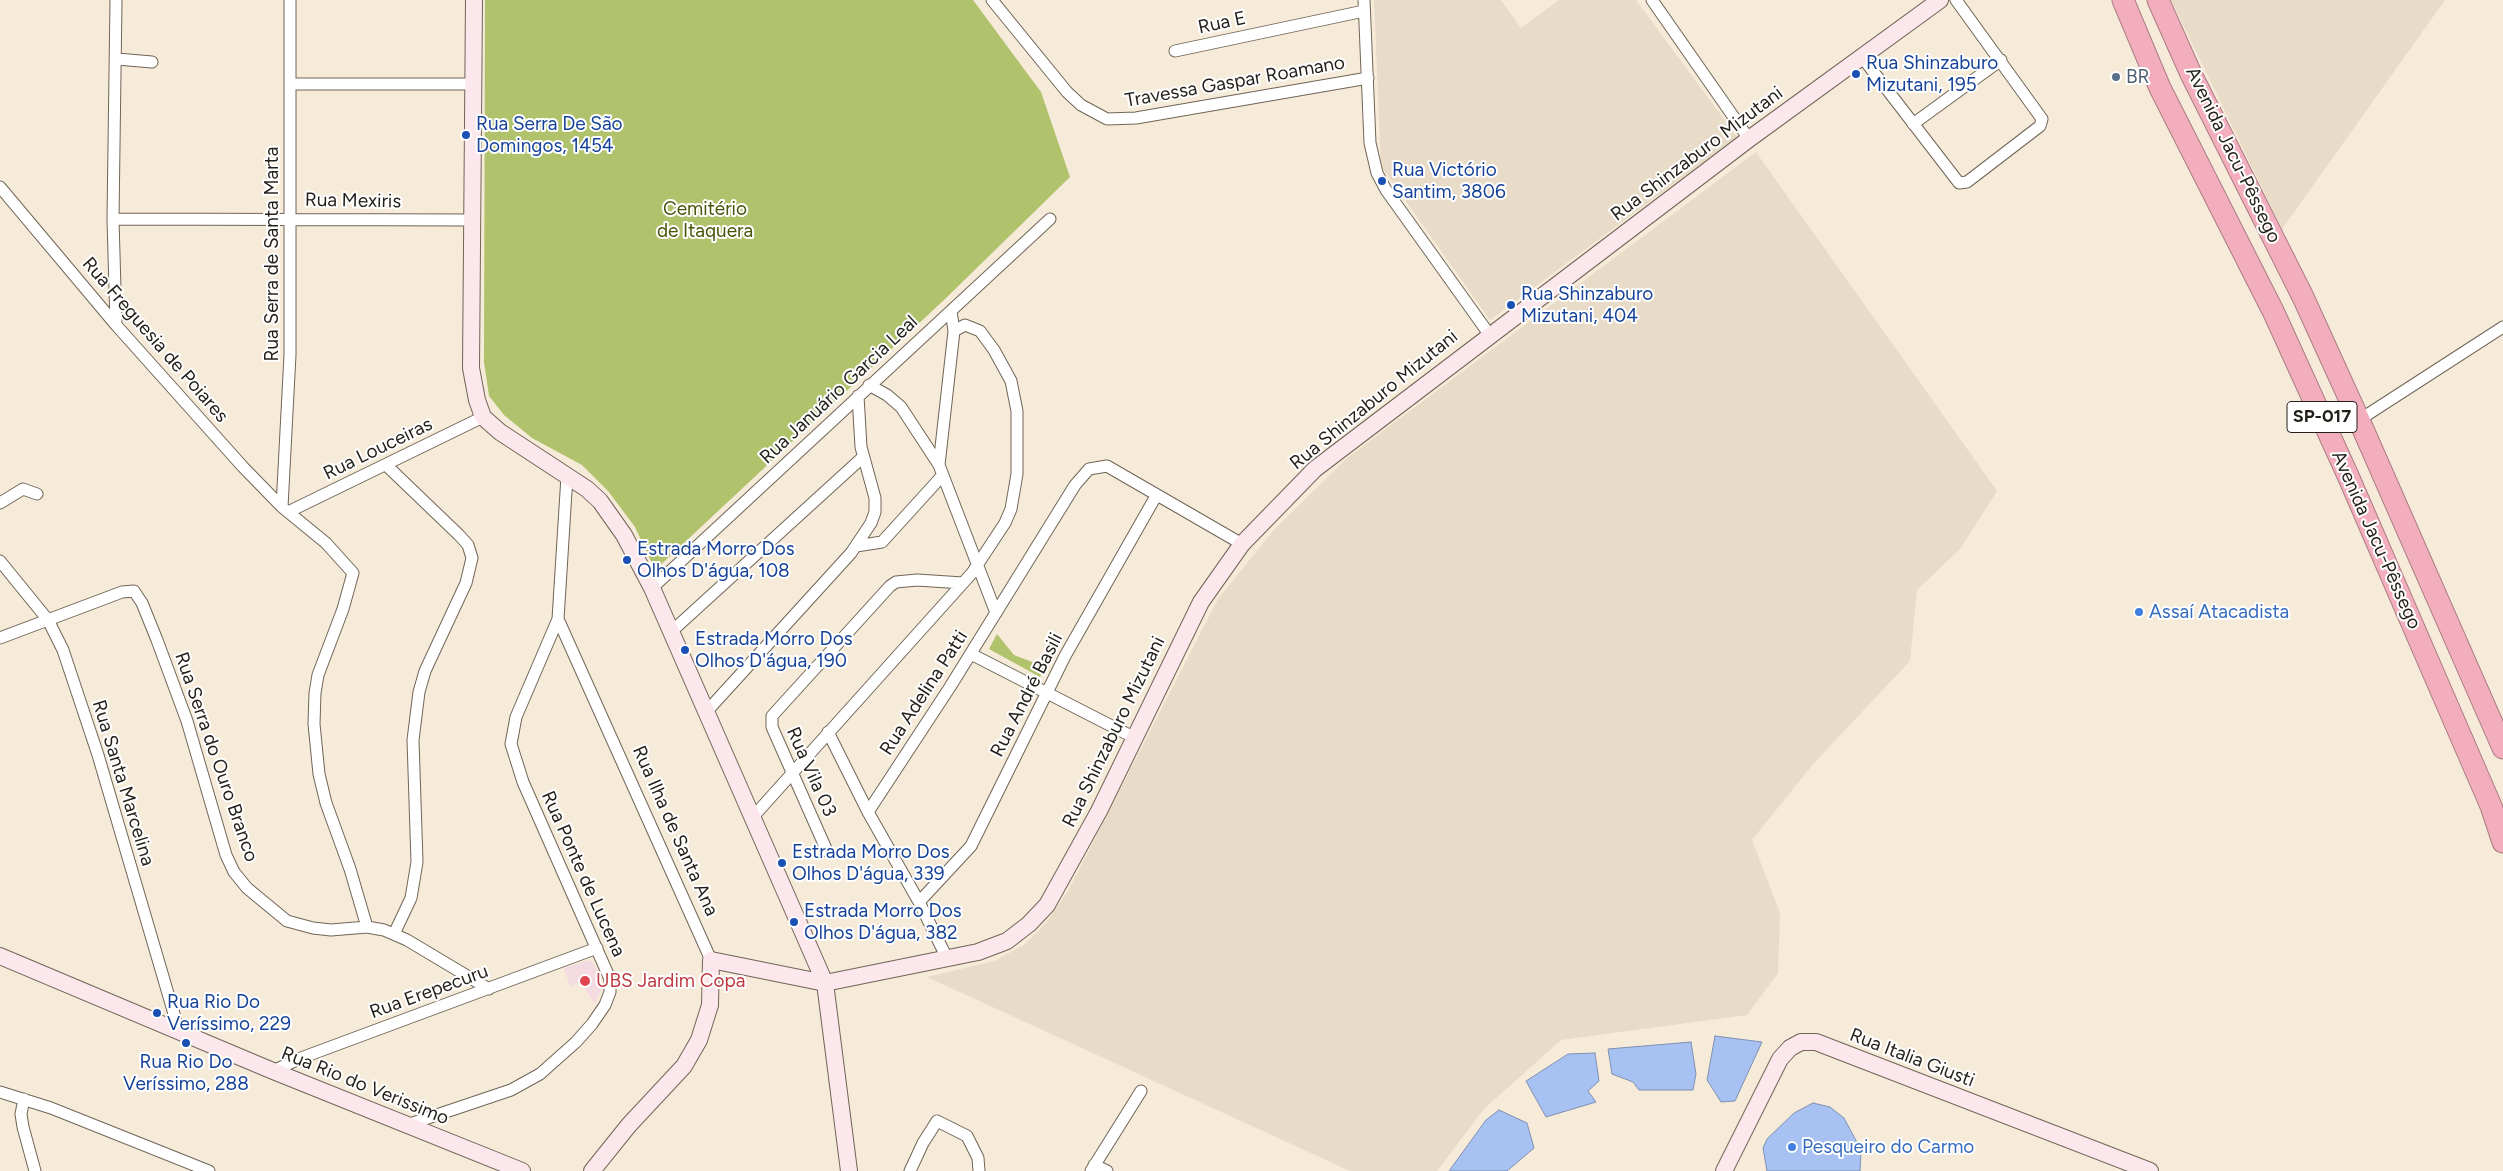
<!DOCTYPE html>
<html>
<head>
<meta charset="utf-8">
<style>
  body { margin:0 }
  canvas { display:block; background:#f6ead9 }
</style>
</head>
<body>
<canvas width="2503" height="1171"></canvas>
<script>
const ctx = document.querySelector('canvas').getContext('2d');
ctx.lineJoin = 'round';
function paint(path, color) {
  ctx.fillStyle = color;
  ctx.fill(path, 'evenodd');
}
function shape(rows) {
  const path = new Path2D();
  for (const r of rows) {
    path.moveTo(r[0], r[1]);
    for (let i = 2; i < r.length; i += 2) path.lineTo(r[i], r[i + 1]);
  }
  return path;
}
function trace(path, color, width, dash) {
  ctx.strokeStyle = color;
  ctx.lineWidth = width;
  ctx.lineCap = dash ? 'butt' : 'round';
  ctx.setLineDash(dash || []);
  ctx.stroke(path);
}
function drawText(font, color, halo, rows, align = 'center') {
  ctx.font = font + ' Figtree,sans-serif';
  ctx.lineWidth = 4;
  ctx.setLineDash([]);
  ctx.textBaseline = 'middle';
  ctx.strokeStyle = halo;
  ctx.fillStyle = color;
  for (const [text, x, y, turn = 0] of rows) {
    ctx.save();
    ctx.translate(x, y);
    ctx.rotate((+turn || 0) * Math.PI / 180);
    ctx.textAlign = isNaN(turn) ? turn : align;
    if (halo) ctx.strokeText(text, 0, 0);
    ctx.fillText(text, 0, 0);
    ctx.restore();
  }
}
paint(shape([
  [1374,0,1501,0,1521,28,1559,0,1636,0,1737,137,1490,320,1381,166],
  [2171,0,2445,0,2282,229],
  [1756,152,1997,491,1960,549,1917,590,1910,661,1814,763,1752,840,1780,913,1778,973,1747,1015,1561,1040,1484,1109,1437,1171,1350,1171,927,977,994,961,1024,945,1046,923,1068,891,1218,599,1273,531,1347,458]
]), '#e8dcc8');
paint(shape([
  [590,960,598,970,601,979,601,990,595,1004,580,982,570,986,564,968]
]), '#f4dae1');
paint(shape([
  [485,0,973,0,1041,92,1070,177,945,299,655,570,635,527,608,491,582,465,532,438,504,415,489,396,484,362],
  [997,634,1014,655,1045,667,1040,677,989,649]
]), '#b1c26d');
const water = shape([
  [1715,1036,1762,1042,1735,1101,1721,1102,1707,1080,1715,1036],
  [1691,1042,1696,1074,1693,1090,1639,1090,1633,1082,1612,1074,1608,1049,1691,1042],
  [1595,1053,1599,1081,1588,1091,1596,1102,1546,1117,1526,1081,1568,1054,1595,1053],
  [1813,1103,1830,1107,1844,1118,1861,1150,1860,1171,1767,1171,1763,1148,1767,1139,1794,1113,1813,1103],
  [1499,1110,1527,1123,1534,1148,1507,1171,1449,1171,1486,1120,1499,1110]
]);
paint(water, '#a7c1f2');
trace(water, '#7f90b1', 1);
const street = shape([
  [992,0,1067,92,1081,105,1107,119,1136,118,1368,78],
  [1364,0,1370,143,1377,173,1386,190,1489,334],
  [1652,0,1749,139],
  [1175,51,1364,11],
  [1862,57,1959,183,1967,182,2040,126,2042,119,1956,0],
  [117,59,152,62],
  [290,84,474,84],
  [1913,124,2001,60],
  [0,187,116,325,243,467,282,507,326,543,353,573,343,609,318,675,315,693,314,724,319,774,326,803,350,869,367,927],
  [113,219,473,220],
  [951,311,954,331,939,465,996,613],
  [116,325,113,219,116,0],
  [869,385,887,395,901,407,939,465],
  [2359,420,2503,327],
  [386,465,459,535,468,545,472,558,466,583,425,671,419,692,413,740,417,862,411,898,394,934],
  [567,476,558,619,711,960],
  [0,503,23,489,37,494],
  [282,507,290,355,290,0],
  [288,512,483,417],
  [856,546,882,542,942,476],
  [0,561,48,620,63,650,98,755,179,1031],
  [652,588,1050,219],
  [672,631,863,457],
  [0,638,122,592,134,591,142,603,157,640,187,721,226,855,234,872,247,888,287,921,313,928,331,930,367,927,384,930,407,940,489,989],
  [971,654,1135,738],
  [708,710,851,553,871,523,875,512,875,498,861,447,858,396],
  [828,732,868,812],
  [752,818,972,573,1005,523,1011,509,1017,474,1017,411,1011,381,994,350,980,331,965,325,954,331],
  [827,851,772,727,772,716,890,586,896,582,917,580,963,583],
  [919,902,971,846,1065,656,1156,496],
  [947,958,919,902,868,812,950,687,1075,485,1089,469,1107,466,1242,544],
  [273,1071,301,1058,597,948],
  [0,1092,51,1108,209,1171],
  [24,1099,21,1114,23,1127,35,1171],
  [407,1125,511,1090,540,1074,576,1042,592,1024,605,1005,610,992,610,979,523,782,511,744,516,717,558,619],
  [1094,1165,1107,1171],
  [910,1171,923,1143,937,1121,967,1136,978,1158,979,1171],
  [1091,1171,1141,1091]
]);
const secondary = shape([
  [474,0,471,368,477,400,483,417,500,432,587,489,600,501,624,535,652,588,825,983,849,1171],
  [0,956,273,1071,522,1171],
  [592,1171,629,1125,684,1066,699,1040,710,1005,711,960,825,983,978,952,1007,941,1029,924,1047,905,1099,811,1201,602,1242,544,1315,469,1749,139,1940,0],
  [1724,1171,1780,1059,1790,1048,1801,1042,1816,1042,2150,1171]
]);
const highway = shape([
  [2123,0,2160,88,2274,313,2349,478,2491,806,2503,842],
  [2158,0,2191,74,2303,297,2359,420,2503,748]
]);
trace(street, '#706557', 13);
trace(secondary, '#706557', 18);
trace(highway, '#aa7c84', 23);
trace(street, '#fff', 11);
trace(secondary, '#fbe7ec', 16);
trace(highway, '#f3aebe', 21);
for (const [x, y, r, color] of [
  [1856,74,5,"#1a4fb4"],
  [2116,77,5,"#5c6f8a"],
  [466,135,5,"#1a4fb4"],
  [1382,181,5,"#1a4fb4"],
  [1511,305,5,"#1a4fb4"],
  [627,560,5,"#1a4fb4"],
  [2139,612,5,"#3f7fe0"],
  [685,650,5,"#1a4fb4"],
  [782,863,5,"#1a4fb4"],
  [794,922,5,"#1a4fb4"],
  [585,981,6,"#e0444e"],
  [157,1013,5,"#1a4fb4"],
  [186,1043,5,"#1a4fb4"],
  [1792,1147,5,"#3f7fe0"]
]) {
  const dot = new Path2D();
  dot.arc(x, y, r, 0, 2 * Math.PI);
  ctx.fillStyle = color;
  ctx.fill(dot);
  trace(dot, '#fff', 2);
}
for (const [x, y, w] of [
  [2322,417,70]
]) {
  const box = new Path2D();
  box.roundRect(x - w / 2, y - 15.5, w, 31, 4);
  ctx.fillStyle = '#fff';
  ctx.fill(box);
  trace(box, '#231f19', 1);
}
drawText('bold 18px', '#231f19', null, [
  ["SP-017",2322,417]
]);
drawText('19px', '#231f19', '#fff', [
  ["Rua E",1222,23,-12],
  ["Travessa Gaspar Roamano",1235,82,-10],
  ["Rua Shinzaburo Mizutani",1697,154,-37],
  ["Avenida Jacu-Pêssego",2233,155,64],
  ["Rua Mexiris",353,201,1],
  ["Rua Serra de Santa Marta",272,254,-90],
  ["Rua Freguesia de Poiares",155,340,49],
  ["Rua Januário Garcia Leal",839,390,-43],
  ["Rua Shinzaburo Mizutani",1374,400,-39],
  ["Rua Louceiras",378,449,-26],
  ["Avenida Jacu-Pêssego",2376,540,66],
  ["Rua Adelina Patti",924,693,-57],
  ["Rua André Basili",1027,695,-63],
  ["Rua Shinzaburo Mizutani",1114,732,-64],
  ["Rua Serra do Ouro Branco",216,757,71],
  ["Rua Vila 03",811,772,66],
  ["Rua Santa Marcelina",123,783,73],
  ["Rua Ilha de Santa Ana",675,831,66],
  ["Rua Ponte de Lucena",583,874,66],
  ["Rua Erepecuru",429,992,-20],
  ["Rua Italia Giusti",1912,1058,21],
  ["Rua Rio do Verissimo",365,1086,22]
]);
drawText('19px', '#164399', '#fff', [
  ["Rua Shinzaburo",1866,63],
  ["Mizutani, 195",1866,85],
  ["Rua Serra De São",476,124],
  ["Domingos, 1454",476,146],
  ["Rua Victório",1392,170],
  ["Santim, 3806",1392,192],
  ["Rua Shinzaburo",1521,294],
  ["Mizutani, 404",1521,316],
  ["Estrada Morro Dos",637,549],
  ["Olhos D'água, 108",637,571],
  ["Estrada Morro Dos",695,639],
  ["Olhos D'água, 190",695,661],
  ["Estrada Morro Dos",792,852],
  ["Olhos D'água, 339",792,874],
  ["Estrada Morro Dos",804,911],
  ["Olhos D'água, 382",804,933],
  ["Rua Rio Do",167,1002],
  ["Veríssimo, 229",167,1024],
  ["Rua Rio Do",186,1062,"center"],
  ["Veríssimo, 288",186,1084,"center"]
], 'left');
drawText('19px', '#4e5e75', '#fff', [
  ["BR",2126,77]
], 'left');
drawText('19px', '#49540a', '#fff', [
  ["Cemitério",705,209],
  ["de Itaquera",705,231]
]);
drawText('19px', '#366cbe', '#fff', [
  ["Assaí Atacadista",2149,612],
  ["Pesqueiro do Carmo",1802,1147]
], 'left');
drawText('19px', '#be3a42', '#fff', [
  ["UBS Jardim Copa",596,981]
], 'left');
</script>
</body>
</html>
